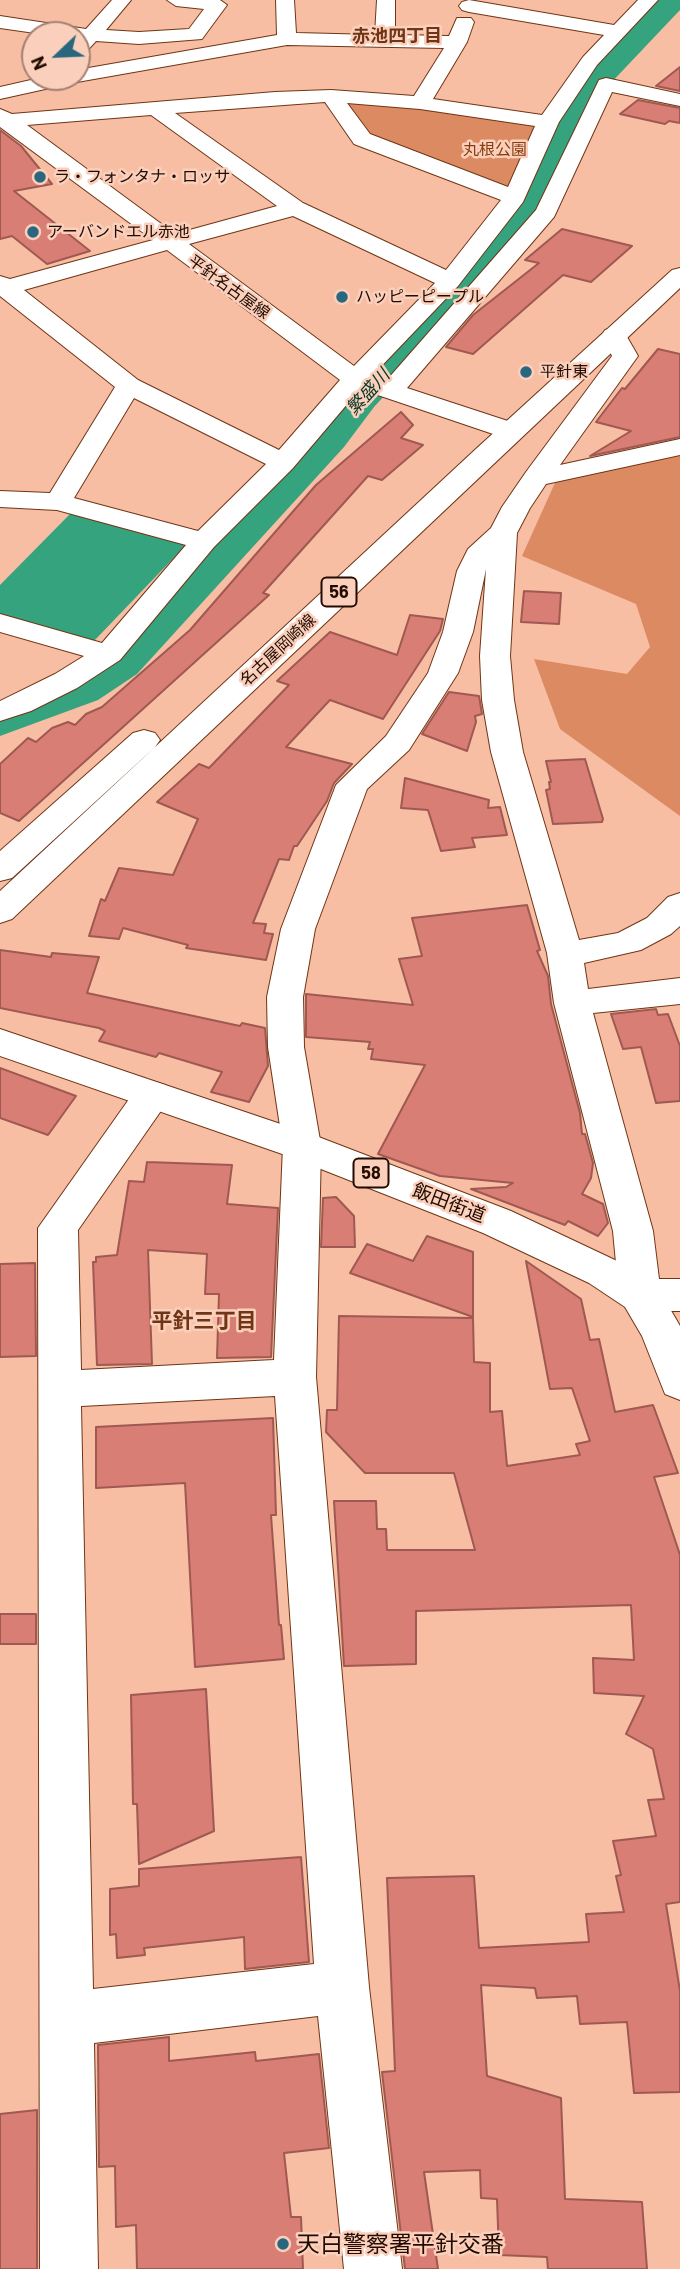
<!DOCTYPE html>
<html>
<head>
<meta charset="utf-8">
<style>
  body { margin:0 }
  #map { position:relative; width:680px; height:2269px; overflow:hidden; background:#f7bea3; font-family:Barlow,sans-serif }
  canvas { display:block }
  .north { position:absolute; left:21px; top:21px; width:70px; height:70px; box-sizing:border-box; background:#facfbb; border:2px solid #a48171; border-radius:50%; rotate:247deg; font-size:19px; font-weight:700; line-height:28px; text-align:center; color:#230b01 }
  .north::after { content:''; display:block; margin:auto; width:24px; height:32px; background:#2a677e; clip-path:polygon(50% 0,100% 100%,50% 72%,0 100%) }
</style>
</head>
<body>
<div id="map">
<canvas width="680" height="2269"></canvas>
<div class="north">N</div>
</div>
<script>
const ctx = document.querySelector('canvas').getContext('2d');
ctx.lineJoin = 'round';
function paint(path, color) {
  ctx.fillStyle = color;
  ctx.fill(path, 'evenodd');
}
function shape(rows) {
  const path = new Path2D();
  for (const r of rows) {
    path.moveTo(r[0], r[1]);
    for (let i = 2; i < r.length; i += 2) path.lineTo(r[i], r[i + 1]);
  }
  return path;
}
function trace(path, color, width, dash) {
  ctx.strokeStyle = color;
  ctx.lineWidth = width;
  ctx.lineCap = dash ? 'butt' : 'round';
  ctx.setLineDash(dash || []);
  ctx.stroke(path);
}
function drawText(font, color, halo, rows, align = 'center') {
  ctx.font = font + ' Barlow,"Noto Sans JP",sans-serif';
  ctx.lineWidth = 5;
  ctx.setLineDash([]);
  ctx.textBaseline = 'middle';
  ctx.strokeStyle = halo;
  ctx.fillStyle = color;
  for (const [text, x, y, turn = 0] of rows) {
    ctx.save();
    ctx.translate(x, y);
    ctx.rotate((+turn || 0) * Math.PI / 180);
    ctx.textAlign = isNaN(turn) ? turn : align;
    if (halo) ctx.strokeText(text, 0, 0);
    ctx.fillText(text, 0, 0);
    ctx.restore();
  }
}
paint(shape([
  [335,99,544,122,514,195,364,138],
  [680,452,680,816,560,729,534,659,627,674,650,647,636,604,522,556,559,474]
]), '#dc8a62');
paint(shape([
  [71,513,187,544,93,642,0,615,0,585]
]), '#34a37e');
paint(shape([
  [655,0,680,0,680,10,607,87,538,228,374,407,344,447,137,674,98,700,0,736,0,702,62,678,101,652,314,429,344,389,509,215,575,83,655,0]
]), '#34a37e');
const building = shape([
  [680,67,680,91,656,86,680,67],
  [638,100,680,108,680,123,669,121,665,124,620,114,638,100],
  [0,130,21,146,52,184,14,191,90,251,47,264,12,236,0,239,0,130],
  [562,229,632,246,591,282,563,275,473,354,446,347,473,315,539,263,525,260,562,229],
  [658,349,680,354,680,437,590,456,631,431,596,422,622,388,625,389,658,349],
  [401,412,413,425,401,438,423,445,382,480,368,476,263,593,269,595,19,821,0,813,0,764,28,738,36,742,52,728,68,722,75,725,86,714,102,707,190,630,316,485,401,412],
  [524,591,561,593,559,624,521,622,524,591],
  [410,615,443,619,440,631,383,719,330,700,286,747,352,764,334,783,327,801,297,846,294,846,289,860,279,859,253,923,266,924,264,933,273,934,266,960,186,948,188,945,123,928,119,939,89,936,101,899,105,901,119,868,173,875,198,819,157,802,199,764,209,768,289,685,277,681,330,632,397,655,410,615],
  [449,692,479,696,482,714,475,716,476,722,467,751,422,734,449,692],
  [585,759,603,819,602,822,553,824,546,790,550,789,549,782,551,782,546,761,585,759],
  [405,778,489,800,488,808,500,807,507,835,472,838,475,847,441,851,428,810,401,808,405,778],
  [527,905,540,950,537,951,548,976,551,1004,580,1113,582,1134,585,1134,593,1163,591,1178,582,1194,603,1204,608,1223,598,1236,568,1221,565,1225,471,1189,506,1187,513,1183,440,1176,378,1154,425,1065,371,1059,373,1049,368,1049,370,1042,306,1037,306,994,413,1005,399,959,422,956,412,918,527,905],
  [0,950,51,957,52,953,99,957,87,993,240,1026,242,1023,265,1028,268,1066,249,1102,211,1092,222,1072,159,1053,156,1057,99,1041,105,1031,99,1028,0,1008,0,950],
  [656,1009,658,1015,668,1014,680,1046,680,1101,656,1103,641,1047,623,1049,611,1014,656,1009],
  [0,1068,76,1096,48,1135,0,1118,0,1068],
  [147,1162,232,1165,227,1204,278,1208,271,1357,217,1358,219,1294,205,1294,207,1254,148,1250,152,1364,97,1365,93,1262,96,1262,96,1257,117,1255,129,1181,144,1182,147,1162],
  [336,1197,354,1216,355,1247,321,1247,323,1198,336,1197],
  [427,1236,473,1252,473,1317,350,1273,367,1244,413,1261,427,1236],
  [526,1261,581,1299,590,1340,599,1339,615,1412,653,1405,678,1473,654,1477,680,1555,680,1902,666,1904,680,1991,680,2092,634,2093,627,2022,580,2024,577,1996,537,1998,535,1988,481,1985,487,2076,561,2098,565,2199,642,2202,647,2269,548,2269,547,2257,499,2255,497,2199,481,2198,480,2170,424,2172,438,2269,405,2269,382,2072,395,2071,387,1878,474,1876,479,1948,589,1942,586,1914,624,1912,616,1876,621,1875,613,1841,656,1836,648,1800,664,1799,653,1749,626,1734,644,1696,594,1693,593,1658,634,1660,631,1605,416,1611,416,1664,344,1666,334,1501,376,1501,377,1529,386,1529,387,1550,475,1550,454,1473,365,1473,326,1432,327,1410,337,1410,339,1316,473,1318,474,1362,490,1363,490,1412,502,1411,507,1466,580,1455,576,1444,590,1441,572,1388,550,1389,526,1261],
  [35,1263,36,1356,0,1357,0,1264,35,1263],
  [273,1418,276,1515,271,1515,279,1625,281,1625,284,1659,195,1667,185,1483,96,1488,96,1427,273,1418],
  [0,1614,36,1614,36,1644,0,1644,0,1614],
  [206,1689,214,1831,139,1864,137,1804,133,1804,131,1695,206,1689],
  [301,1857,309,1962,245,1969,244,1937,144,1948,145,1955,117,1958,116,1934,110,1935,110,1889,139,1886,139,1869,301,1857],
  [169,2037,169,2061,255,2052,256,2061,319,2054,329,2148,284,2153,291,2217,301,2217,303,2269,137,2269,136,2225,116,2227,115,2166,99,2167,98,2045,169,2037],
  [37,2110,37,2269,0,2269,0,2114,37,2110]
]);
paint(building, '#d97e74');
trace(building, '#9f5952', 2);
const minor = shape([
  [112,0,131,0,106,30,139,32,189,29,204,9,176,6,167,0,220,0,227,5,202,39,139,44,96,41,86,52,79,54,77,35,49,35,0,28,0,16,86,29,112,0],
  [276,0,294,0,296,33,375,35,377,0,395,0,395,35,449,36,457,18,471,18,474,22,467,42,433,99,542,115,583,57,604,35,469,12,462,10,459,6,462,2,469,0,614,25,638,0,658,0,597,65,559,122,523,202,458,286,372,376,386,381,536,210,599,80,606,78,680,94,680,106,612,92,554,217,407,388,520,425,524,431,520,437,511,439,502,437,360,389,293,468,214,547,120,660,77,688,31,711,0,721,0,701,55,674,84,656,0,632,0,614,102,643,186,545,57,510,0,507,0,491,50,493,115,387,0,296,0,276,10,279,153,240,0,127,0,109,12,114,275,92,331,90,414,96,444,48,287,45,77,82,0,99,0,87,44,77,77,77,77,70,277,35,276,0],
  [325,102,354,144,501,200,446,270,303,203,175,113,325,102],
  [347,103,420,109,535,126,508,187,370,134,347,103],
  [151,115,277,206,175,234,27,125,151,115],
  [293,216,435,283,354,366,189,244,293,216],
  [167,250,340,380,279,450,138,380,24,290,167,250],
  [134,398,266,464,198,531,74,498,134,398],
  [614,328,623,330,638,356,560,465,680,439,680,455,546,484,530,508,517,533,510,656,514,700,523,752,579,940,618,933,647,918,668,897,680,893,680,926,671,934,641,950,584,963,588,989,680,978,680,1004,593,1013,653,1231,659,1279,680,1279,680,1311,640,1311,625,1307,619,1295,613,1231,554,1003,547,953,491,752,482,700,480,656,486,569,473,632,458,673,409,750,367,789,315,929,303,997,304,1047,321,1146,316,1377,369,1987,402,2269,344,2269,318,2016,94,2043,98,2269,40,2269,38,1228,139,1085,152,1081,165,1085,171,1095,165,1105,78,1230,81,1370,274,1360,283,1146,268,1047,267,997,281,929,336,785,386,736,428,673,443,632,457,571,468,549,491,528,502,507,526,472,612,356,602,335,605,330,614,328],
  [275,1396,314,1964,93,1989,81,1406,275,1396]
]);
const major = shape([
  [680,268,680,288,12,919,0,923,0,891,477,448,672,270,680,268],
  [144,730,155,733,160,740,155,747,12,878,0,881,0,851,133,733,144,730],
  [0,1029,316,1136,511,1211,617,1261,655,1283,680,1326,680,1400,665,1394,642,1336,625,1307,589,1283,483,1233,288,1156,0,1056,0,1029]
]);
trace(minor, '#703515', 2);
trace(major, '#703515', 2);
paint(minor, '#fff');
paint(major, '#fff');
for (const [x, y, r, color] of [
  [40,177,7,"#2a677e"],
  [33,232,7,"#2a677e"],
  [342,297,7,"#2a677e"],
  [526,372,7,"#2a677e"],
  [283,2244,7,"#2a677e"]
]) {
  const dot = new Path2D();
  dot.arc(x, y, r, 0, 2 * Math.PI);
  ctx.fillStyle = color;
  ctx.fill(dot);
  trace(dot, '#facfbb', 2.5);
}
drawText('16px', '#883d10', '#facfbb', [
  ["丸根公園",495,150]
]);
drawText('16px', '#230b01', '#facfbb', [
  ["ラ・フォンタナ・ロッサ",54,177],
  ["アーバンドエル赤池",47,232],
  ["ハッピーピープル",356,297],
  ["平針東",540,372]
], 'left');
drawText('16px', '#230b01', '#facfbb', [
  ["平針名古屋線",229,287,36],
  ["名古屋岡崎線",278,650,-43]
]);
drawText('bold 18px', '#6f3514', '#facfbb', [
  ["赤池四丁目",397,36]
]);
drawText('italic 18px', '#063728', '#facfbb', [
  ["繁盛川",368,392,-48]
]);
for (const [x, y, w] of [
  [339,592,35],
  [371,1173,35]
]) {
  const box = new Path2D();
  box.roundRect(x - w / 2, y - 14.5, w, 29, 5);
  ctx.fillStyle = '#facfbb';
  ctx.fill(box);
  trace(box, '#230b01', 2);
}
drawText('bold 18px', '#230b01', null, [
  ["56",339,592],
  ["58",371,1173]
]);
drawText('19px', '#230b01', '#facfbb', [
  ["飯田街道",449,1203,21]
]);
drawText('bold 21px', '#6f3514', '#facfbb', [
  ["平針三丁目",204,1321]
]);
drawText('23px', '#230b01', '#facfbb', [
  ["天白警察署平針交番",297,2244]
], 'left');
</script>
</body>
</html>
